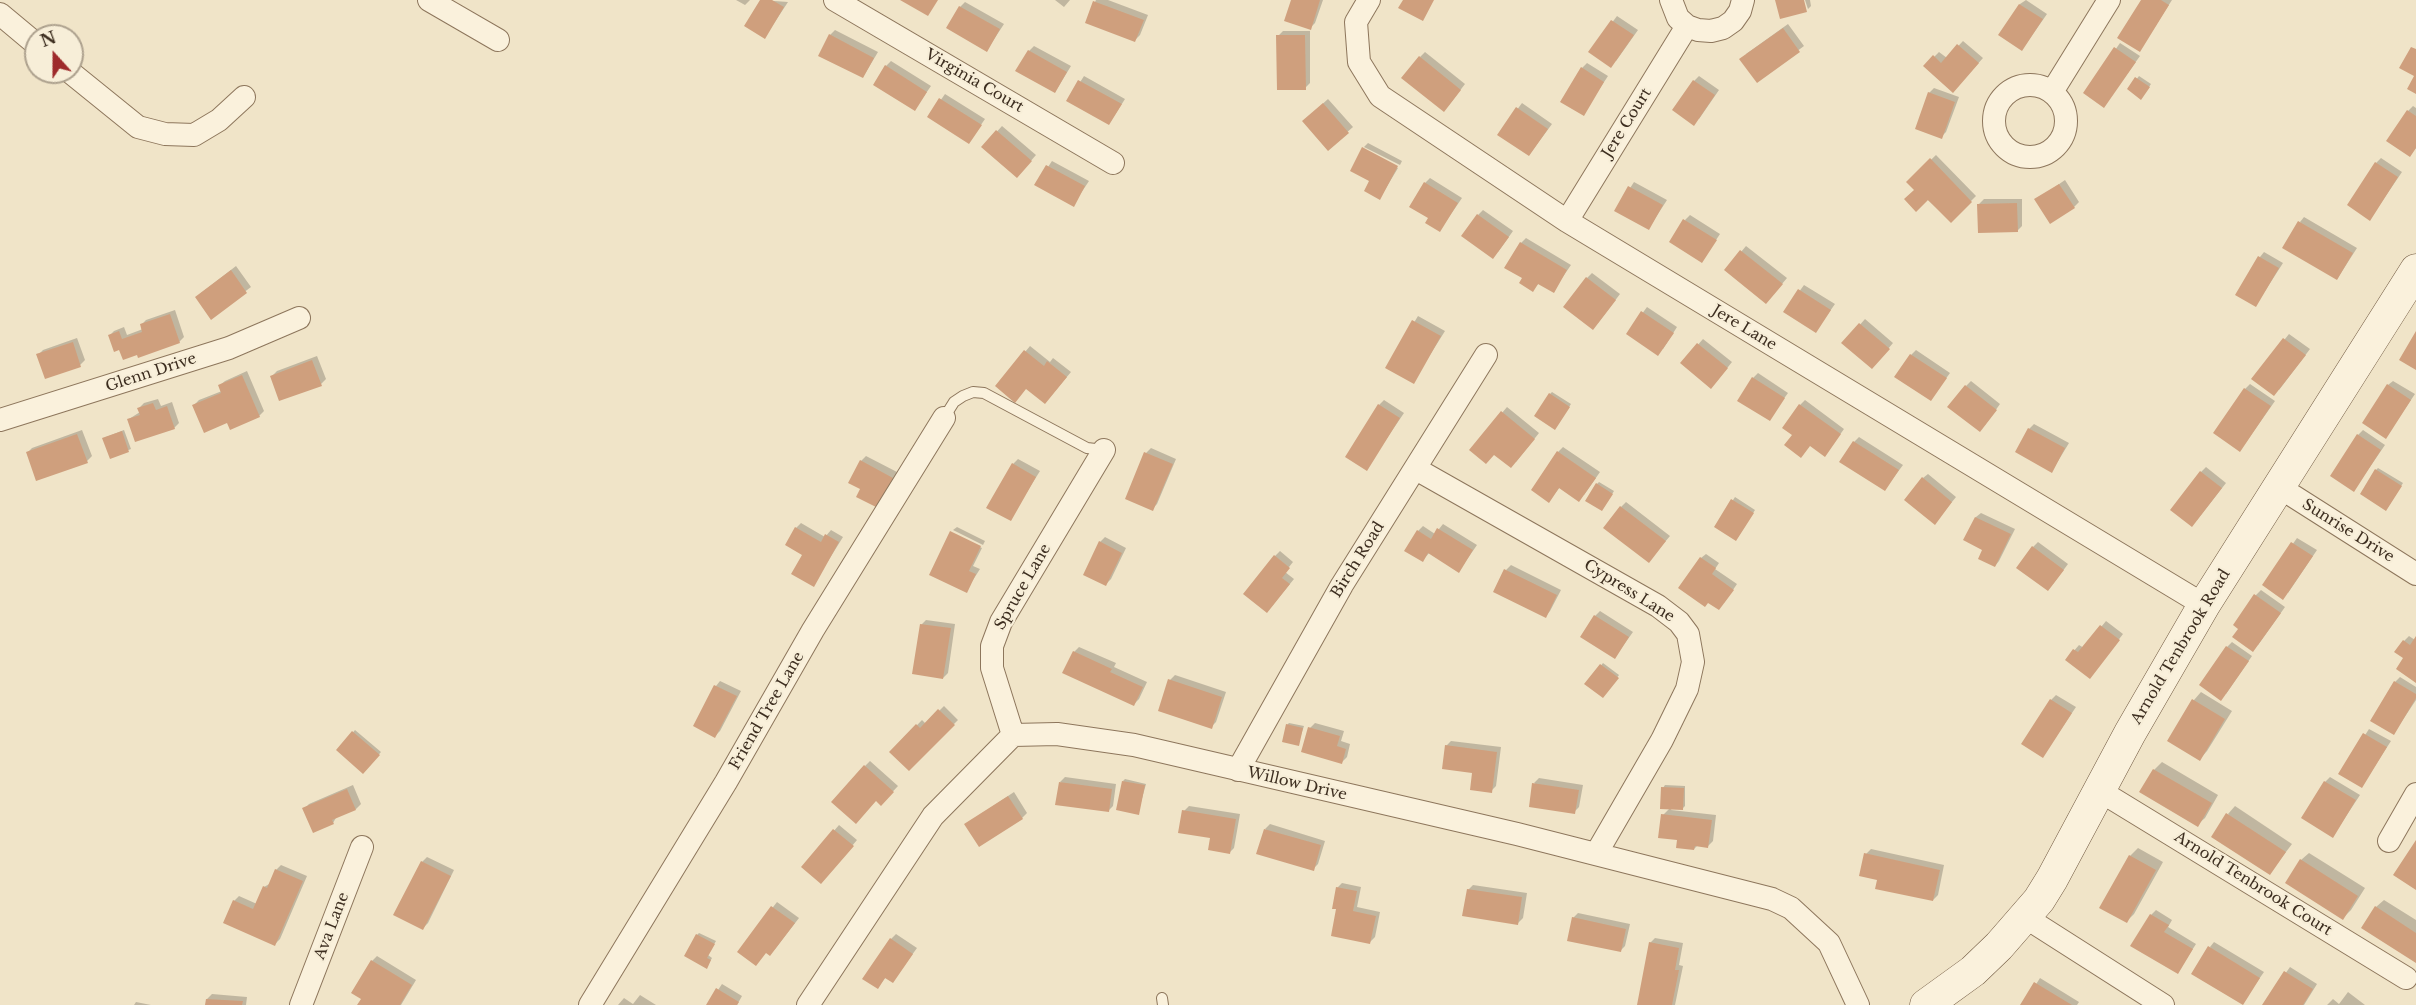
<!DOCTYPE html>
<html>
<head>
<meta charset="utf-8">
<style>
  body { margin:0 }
  #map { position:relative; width:2416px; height:1005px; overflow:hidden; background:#f0e4c8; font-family:"Libre Baskerville",serif }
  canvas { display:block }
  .north { position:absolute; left:24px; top:24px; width:60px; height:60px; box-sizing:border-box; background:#f7eed8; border:2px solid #ada18e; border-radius:50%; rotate:339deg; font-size:16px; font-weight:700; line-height:24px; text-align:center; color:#3d2e20 }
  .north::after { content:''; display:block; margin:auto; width:21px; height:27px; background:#9e2a2b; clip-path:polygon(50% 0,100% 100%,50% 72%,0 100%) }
</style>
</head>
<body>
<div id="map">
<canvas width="2416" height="1005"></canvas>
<div class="north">N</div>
</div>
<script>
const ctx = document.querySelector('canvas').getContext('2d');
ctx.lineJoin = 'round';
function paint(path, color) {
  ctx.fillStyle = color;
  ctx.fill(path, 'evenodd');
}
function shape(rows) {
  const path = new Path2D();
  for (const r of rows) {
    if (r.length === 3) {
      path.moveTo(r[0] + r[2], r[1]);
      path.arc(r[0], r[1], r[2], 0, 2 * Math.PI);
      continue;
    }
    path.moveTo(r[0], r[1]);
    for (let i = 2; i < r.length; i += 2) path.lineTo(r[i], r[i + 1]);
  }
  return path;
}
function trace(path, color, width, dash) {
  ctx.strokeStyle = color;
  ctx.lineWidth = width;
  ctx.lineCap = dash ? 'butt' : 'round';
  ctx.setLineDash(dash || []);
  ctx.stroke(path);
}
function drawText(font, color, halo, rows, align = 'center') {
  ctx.font = font + ' "Libre Baskerville",serif';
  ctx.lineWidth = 4.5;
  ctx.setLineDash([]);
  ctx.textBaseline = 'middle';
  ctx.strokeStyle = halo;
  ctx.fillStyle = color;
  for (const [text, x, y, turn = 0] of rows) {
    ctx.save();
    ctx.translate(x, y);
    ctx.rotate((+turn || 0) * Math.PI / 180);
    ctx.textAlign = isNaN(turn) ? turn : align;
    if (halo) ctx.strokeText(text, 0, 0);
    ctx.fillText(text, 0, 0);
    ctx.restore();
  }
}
paint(shape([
  [736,0,750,0,745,5],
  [761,0,788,2,765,37],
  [1055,0,1070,0,1064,7],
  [1096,0,1108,0,1148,15,1140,35,1135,40,1095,2],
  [1292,0,1323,0,1315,23,1310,28],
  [1805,0,1810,0,1811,6,1808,9],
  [2026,0,2047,14,2026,44,2000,35,2020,4],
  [2142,0,2172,0,2140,50],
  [965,2,1004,24,987,50,960,7],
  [1617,16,1638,30,1616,61,1590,52],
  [1788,24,1804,46,1757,81,1746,54],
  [835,30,878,52,863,77,830,35],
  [1283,31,1310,31,1310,83,1305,88,1278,36],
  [1963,41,1983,58,1958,86,1925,66,1939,52,1947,58],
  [2120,43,2140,56,2104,106,2085,93],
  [1034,46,1071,66,1055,92,1029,51],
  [1425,52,1465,84,1449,105,1420,57],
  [891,61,931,86,915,109,886,66],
  [1587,63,1608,76,1583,114,1582,68],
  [1084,76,1125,99,1109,124,1068,101],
  [1699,76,1719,90,1699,119,1694,81],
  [2139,76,2151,84,2143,96,2129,89],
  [1934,88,1959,97,1946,132,1941,137,1929,93],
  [945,94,985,119,969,142,929,117],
  [1328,99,1353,127,1328,149,1308,117],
  [1522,103,1552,124,1529,155,1499,134],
  [2413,106,2416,108,2416,148,2410,155,2408,111],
  [1002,126,1036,155,1022,171,983,147],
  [1368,143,1402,161,1400,165,1364,147],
  [1362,149,1398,168,1380,198,1371,180],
  [1936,155,1976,196,1951,221,1908,182],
  [2381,158,2402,172,2370,219,2376,163],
  [1052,161,1089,181,1073,205,1036,185],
  [1430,178,1462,198,1440,230,1430,218,1425,183],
  [2065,180,2079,202,2074,207,2036,200],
  [1634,182,1667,200,1649,228,1616,210],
  [1984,199,2022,199,2022,226,2017,231,1979,204],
  [1483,210,1513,231,1498,252,1478,215],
  [1690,215,1720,234,1702,261,1685,220],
  [2304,217,2357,248,2337,279,2300,222],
  [1526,238,1571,265,1553,291,1539,283,1533,290,1524,278,1521,243],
  [1746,246,1787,278,1771,297,1726,270],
  [2264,252,2283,263,2256,305,2260,257],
  [236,266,251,287,211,317,201,293],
  [1592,273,1620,294,1598,323,1587,278],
  [1804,285,1835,304,1816,331,1785,311],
  [1647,307,1677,327,1663,349,1628,333],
  [175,310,184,337,179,342,138,353,109,336,114,331,124,327,127,335,143,329,141,325,146,320],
  [1418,316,1445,331,1413,382,1387,367],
  [1865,319,1893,343,1877,362,1844,343],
  [2289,334,2310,349,2279,390,2253,379],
  [77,338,85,360,80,365,38,355,43,350],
  [1703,339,1732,362,1716,382,1682,363],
  [1030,346,1050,362,1053,358,1071,372,1050,397,1027,387,997,386],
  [1916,350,1950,373,1931,399,1911,355],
  [317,356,326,379,321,384,272,376,277,371],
  [247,371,264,411,259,416,228,421,194,405,199,400,222,391,220,385,225,381],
  [1758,373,1788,393,1769,419,1753,378],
  [1971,381,2000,404,1985,425,1966,386],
  [2393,381,2415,394,2386,437,2388,385],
  [2250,384,2275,401,2244,445,2245,389],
  [1552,392,1571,404,1557,426,1550,394],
  [158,399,161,406,172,402,179,423,174,428,129,419,140,412,139,408,144,403],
  [1384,400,1404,413,1366,469,1379,405],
  [1805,400,1844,429,1829,450,1794,435,1800,405],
  [1507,407,1539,433,1516,462,1494,453,1471,450],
  [2034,424,2069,443,2052,471,2029,429],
  [82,430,92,456,87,461,27,453,32,448],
  [124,430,131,449,111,457,106,437],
  [2363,430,2385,445,2354,490,2358,435],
  [1859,437,1903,465,1885,489,1854,442],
  [1563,447,1600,472,1584,495,1560,487,1549,501,1558,452],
  [1151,448,1176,459,1157,504,1152,509,1146,453],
  [866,456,897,472,882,501,862,489,861,461],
  [1018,459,1040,471,1010,519,1013,464],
  [2206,467,2226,483,2197,520,2201,472],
  [2378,468,2403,483,2388,507,2376,470],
  [1928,474,1956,497,1939,518,1923,478],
  [1599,482,1614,491,1604,507,1597,484],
  [1735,497,1755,510,1738,537,1716,526],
  [1626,502,1670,536,1653,556,1621,507],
  [1981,513,2015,529,1999,561,1995,566,1984,549,1965,540,1976,517],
  [801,523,825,537,831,530,843,537,813,585,796,528],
  [1443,524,1477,545,1459,571,1430,552,1423,560,1418,531,1423,526,1435,534],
  [957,527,985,541,983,545,953,530],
  [951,533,982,548,973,566,980,569,966,591],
  [1105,537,1126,548,1111,579,1106,584,1100,542],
  [2297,538,2317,550,2288,593,2264,585],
  [2038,542,2068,564,2053,584,2033,547],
  [1280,551,1293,562,1285,572,1294,579,1272,606,1275,556],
  [1706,554,1719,563,1715,569,1737,584,1724,603,1701,558],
  [1511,565,1561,590,1550,611,1546,616,1506,570],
  [2261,590,2285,607,2258,645,2240,628,2256,595],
  [1600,611,1633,632,1615,657,1595,616],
  [926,620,955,624,948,673,943,678,921,625],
  [2106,621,2123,634,2094,672,2067,659,2079,645,2084,648],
  [2409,636,2415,640,2416,638,2416,681,2405,658,2404,641],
  [2232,642,2252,656,2226,694,2227,647],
  [1079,647,1116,663,1114,667,1147,682,1139,699,1134,704,1074,652],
  [1603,663,1619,675,1605,694,1586,684],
  [1175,675,1226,692,1216,722,1211,727,1170,680],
  [2400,677,2416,687,2416,700,2394,733,2395,682],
  [720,681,741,691,720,731,715,736,716,686],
  [2201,692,2232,711,2207,751,2200,759,2169,740,2194,700],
  [2056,695,2076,707,2043,756,2051,700],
  [944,706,958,720,909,769,891,752,922,720,926,724],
  [1289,723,1304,726,1298,744,1287,725],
  [1315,723,1344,731,1341,741,1350,744,1347,757,1342,762,1310,728],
  [2369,729,2391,741,2362,786,2340,774],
  [355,730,381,752,363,772,338,750],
  [1451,741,1501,747,1496,786,1491,791,1446,746],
  [870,761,898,786,881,804,877,799,865,766],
  [2162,762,2218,795,2205,818,2197,825,2141,792,2154,770],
  [1065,777,1116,784,1113,806,1108,811,1060,782],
  [2330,777,2360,795,2333,836,2325,782],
  [1539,778,1583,785,1579,807,1574,812,1534,783],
  [1125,779,1146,784,1138,813,1123,781],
  [353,785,361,804,356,809,337,816,333,823,304,809,309,804],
  [1665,785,1685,786,1685,806,1683,808,1672,808,1671,810,1716,815,1713,841,1708,846,1698,845,1694,849,1663,815,1670,808,1663,788],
  [1014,792,1027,813,1022,818,966,824],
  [1189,806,1240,814,1234,848,1229,853,1184,811],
  [2235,806,2292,844,2270,873,2228,814],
  [1270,824,1325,841,1318,864,1313,869,1265,829],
  [839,825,857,840,826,877,803,867],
  [2138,848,2163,862,2134,914,2126,922,2130,856],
  [1871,849,1944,865,1938,895,1933,900,1879,879,1866,854],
  [2309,853,2365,888,2351,910,2343,918,2301,860],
  [427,857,454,870,428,923,423,928,422,862],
  [281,865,307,876,280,939,275,944,234,901,239,896,257,904,264,887,271,883,276,870],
  [1342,883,1361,887,1357,907,1380,912,1375,937,1370,942,1337,888],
  [1473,885,1527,893,1523,918,1518,923,1468,890],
  [2384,900,2416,920,2416,962,2376,907],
  [777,902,799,918,775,949,770,954,767,952,739,951],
  [2156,910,2172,920,2168,927,2196,944,2178,972,2151,915],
  [1578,913,1630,924,1625,946,1620,951,1573,918],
  [699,933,716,941,708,955,712,958,708,965,697,935],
  [896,934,917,948,893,981,886,977,878,987,891,939],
  [1655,938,1683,943,1679,965,1683,966,1675,1005,1638,1005,1650,943],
  [2214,942,2264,972,2242,1003,2210,947],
  [377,956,416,980,401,1005,359,1005,363,998,372,961],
  [2290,967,2317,984,2304,1005,2263,1005],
  [2040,978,2079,1002,2077,1005,2023,1005],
  [722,984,742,996,737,1005,708,1005],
  [2348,992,2365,1005,2327,1005,2333,999,2339,1004],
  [212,994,247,997,246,1005,207,1005,207,999],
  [640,995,656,1005,618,1005,624,998,633,1004],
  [136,1002,151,1005,134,1005]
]), '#0003');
paint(shape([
  [760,0,772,0,784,7,765,39,744,26],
  [900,0,938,0,928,16],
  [1291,0,1320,0,1311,30,1284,21],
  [1403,0,1434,0,1423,21,1398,8],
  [1775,0,1804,0,1807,12,1780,19],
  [2141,0,2161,0,2169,5,2140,52,2117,38],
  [1093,1,1144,20,1135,42,1085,23],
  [2019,4,2043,19,2022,51,1998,35],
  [959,6,1000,29,987,52,946,28],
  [1611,20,1634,35,1611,68,1588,52],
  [1783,28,1800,52,1757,83,1739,59],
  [829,34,874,58,863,78,818,56],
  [1276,35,1305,35,1306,90,1277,90],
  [1957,44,1979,63,1953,93,1923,66,1933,55,1941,63],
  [2114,47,2136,62,2104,108,2083,93],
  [2411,47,2416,49,2416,94,2407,89,2414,76,2399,68],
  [1028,50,1067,72,1055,93,1015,71],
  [1419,56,1461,90,1444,112,1401,78],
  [885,65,927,92,915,111,873,85],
  [1581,67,1604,82,1584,116,1560,102],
  [2135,77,2150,87,2141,100,2127,89],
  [1078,80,1122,104,1109,125,1066,101],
  [1693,80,1715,95,1694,126,1672,110],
  [1928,92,1955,102,1942,139,1915,129],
  [939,98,982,125,969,144,927,117],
  [1323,103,1349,133,1328,151,1302,121],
  [1516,107,1548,129,1529,156,1497,135],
  [2407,110,2416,116,2416,148,2410,157,2386,141],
  [996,130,1032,161,1017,178,981,147],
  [1362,147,1398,166,1380,200,1364,191,1369,181,1350,171],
  [1930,158,1972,202,1951,223,1928,200,1916,212,1904,199,1914,190,1906,182],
  [2375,162,2398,177,2370,221,2347,205],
  [1046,165,1085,186,1074,207,1034,185],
  [1424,182,1458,203,1440,232,1425,223,1428,218,1409,207],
  [2059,184,2075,208,2050,224,2034,199],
  [1628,186,1663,205,1649,230,1614,211],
  [2017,203,2018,232,1978,233,1977,204],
  [1477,214,1509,237,1493,259,1461,236],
  [1683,219,1717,240,1702,263,1669,242],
  [2298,221,2353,253,2337,280,2282,248],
  [1520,242,1567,270,1554,293,1538,284,1533,292,1519,283,1522,278,1504,268],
  [1740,250,1783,284,1766,304,1724,270],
  [2258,256,2279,268,2256,307,2235,295],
  [231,270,247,293,211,320,195,297],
  [1586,277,1616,300,1593,330,1563,307],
  [1798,289,1831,310,1816,333,1783,312],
  [1641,311,1674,333,1658,356,1626,334],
  [170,314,180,343,138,358,137,355,123,360,119,350,114,352,108,335,119,331,122,339,142,332,140,324],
  [1412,320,1441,336,1414,384,1385,368],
  [1859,323,1890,349,1872,369,1841,343],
  [2416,331,2416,370,2399,360],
  [2283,338,2306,355,2274,396,2251,379],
  [73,342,81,367,45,379,36,354],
  [1697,343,1728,368,1711,389,1680,363],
  [1024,350,1044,366,1047,361,1067,377,1045,404,1026,389,1015,403,995,386],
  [1910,354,1947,378,1931,401,1894,377],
  [312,360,322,386,279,401,270,376],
  [242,375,260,417,230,430,227,423,204,433,192,405,221,393,218,385],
  [1752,377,1785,398,1770,421,1737,401],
  [2387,384,2411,400,2386,439,2362,423],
  [1965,385,1997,410,1980,432,1947,407],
  [2244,388,2271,406,2240,452,2213,433],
  [1549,393,1570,407,1555,430,1534,416],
  [153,403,156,410,167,406,175,429,135,442,127,419,140,415,137,408],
  [1378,404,1400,418,1367,471,1345,457],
  [1799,404,1841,434,1825,457,1810,446,1801,458,1784,445,1792,435,1782,428],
  [1501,411,1535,439,1511,468,1494,455,1486,464,1469,450],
  [2028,428,2065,448,2052,473,2015,452],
  [122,431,129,452,110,459,102,438],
  [77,434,88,463,36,481,26,452],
  [2357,434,2381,450,2354,492,2330,476],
  [1853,441,1899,470,1885,491,1839,462],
  [1557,451,1596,478,1579,502,1559,488,1549,503,1531,490],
  [1144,452,1173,464,1153,511,1125,499],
  [860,460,893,478,878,508,856,497,860,489,848,483],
  [1012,463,1036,477,1011,521,986,508],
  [2375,469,2402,486,2386,511,2360,494],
  [2200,471,2222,488,2192,527,2170,510],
  [1922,477,1952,502,1935,525,1904,500],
  [1596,483,1613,494,1602,511,1585,501],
  [1731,499,1754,513,1736,541,1714,527],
  [1620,506,1666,541,1649,563,1603,528],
  [1975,517,2011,534,1995,567,1978,559,1982,550,1963,540],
  [795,527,821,542,825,534,839,542,814,587,791,574,802,555,785,545],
  [1437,528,1473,550,1459,573,1428,553,1423,562,1404,551,1417,530,1431,539],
  [950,531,981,546,969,571,976,574,967,593,929,575],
  [1099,541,1122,553,1106,586,1083,575],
  [2291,542,2313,556,2283,600,2262,585],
  [2032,546,2064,570,2048,591,2016,568],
  [1274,555,1290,568,1282,578,1290,584,1267,613,1243,594],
  [1700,557,1716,568,1712,574,1734,590,1719,610,1708,603,1705,607,1678,588],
  [1504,569,1557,595,1546,618,1493,592],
  [2254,594,2281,613,2253,652,2232,637,2238,629,2233,625],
  [1594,615,1629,637,1615,659,1580,637],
  [920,624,951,628,943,679,912,674],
  [2100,625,2120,640,2090,679,2065,660,2073,649,2078,652],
  [2416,636,2416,683,2396,669,2403,658,2394,652,2403,640,2410,645],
  [2226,646,2249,661,2221,701,2199,685],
  [1073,651,1112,669,1110,672,1143,687,1134,706,1062,673],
  [1600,664,1619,678,1603,698,1584,684],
  [1168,679,1222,697,1212,729,1158,711],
  [2394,681,2416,694,2416,698,2394,735,2370,721],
  [714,685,737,696,715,738,693,726],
  [2050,699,2072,713,2043,758,2021,744],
  [2192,699,2225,719,2200,761,2167,741],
  [938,709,955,725,909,771,889,752,916,724,920,728],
  [1286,724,1303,728,1299,746,1282,742],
  [1308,727,1340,736,1337,746,1346,749,1342,764,1301,752],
  [352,731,380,755,363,774,336,750],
  [2363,733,2387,747,2362,788,2338,774],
  [1445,745,1497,752,1492,793,1470,790,1472,773,1442,769],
  [864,765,894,792,881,806,876,801,856,824,831,802],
  [2153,769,2212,803,2198,827,2139,792],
  [1122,781,1145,785,1139,815,1116,810],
  [2324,781,2356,800,2333,838,2301,818],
  [1059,782,1112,789,1109,812,1055,805],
  [1532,783,1579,790,1575,814,1529,807],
  [1661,787,1684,788,1683,810,1660,809],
  [347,789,356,810,332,820,334,824,313,833,302,808],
  [1008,796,1023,819,979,847,964,824],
  [1182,810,1236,819,1230,854,1208,850,1210,838,1178,833],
  [2226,813,2286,852,2270,875,2211,837],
  [1661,814,1712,820,1708,848,1695,846,1694,850,1676,848,1677,840,1658,838],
  [833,829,854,846,821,884,801,867],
  [1264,829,1321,845,1314,871,1256,854],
  [2416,840,2416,890,2393,875],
  [1864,853,1940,870,1933,901,1875,889,1877,880,1859,876],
  [2129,855,2156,870,2127,923,2099,908],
  [2300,859,2358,896,2343,920,2285,883],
  [421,861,451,876,423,930,393,915],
  [275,869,303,881,275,946,223,923,233,900,253,909,263,886,267,888],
  [1336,887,1357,891,1353,911,1376,916,1370,944,1331,936,1336,909,1332,909],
  [1467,889,1522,897,1518,925,1462,916],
  [771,906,795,923,770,956,766,953,756,966,737,952],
  [2375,906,2416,933,2416,963,2361,928],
  [2150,914,2169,925,2164,932,2193,949,2178,974,2130,946],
  [1572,917,1626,929,1621,952,1567,941],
  [696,934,715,944,707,958,711,960,707,969,684,956],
  [890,938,913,954,893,983,885,978,878,989,862,979],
  [1649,942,1679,948,1675,970,1679,970,1672,1005,1637,1005],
  [2208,946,2260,978,2243,1005,2191,974],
  [371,960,412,985,400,1005,357,1005,361,999,351,993],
  [2284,971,2313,989,2303,1005,2262,1005],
  [2034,982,2072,1005,2020,1005],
  [716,988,739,1002,737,1005,706,1005],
  [206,999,243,1001,242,1005,205,1005]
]), '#cf9f7d');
const lane = shape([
  [944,418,954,402,963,396,973,392,984,393,1087,448,1104,450],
  [1162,998,1163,1005]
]);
const street = shape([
  [429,0,498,40],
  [835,0,1113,163],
  [1369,0,1356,22,1359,62,1380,96,1567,221,2204,605],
  [1671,0,1678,18,1687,26,1698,30,1711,31,1723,28,1733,21,1740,11,1743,0],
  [0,14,36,44],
  [70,72,138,127,165,134,194,135,219,120,244,97],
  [2030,121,36],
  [2052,92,2109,0],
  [1567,221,1687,26],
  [0,420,229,348,299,318],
  [1416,469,1658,606,1679,622,1688,634,1693,662,1687,689,1662,740,1596,854],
  [2279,487,2416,574],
  [1013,735,992,668,992,646,1001,622,1104,450],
  [1238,770,1342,585,1486,355],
  [2100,791,2406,978],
  [2389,841,2416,794],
  [2025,917,2163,1005],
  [301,1005,362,847],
  [590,1005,726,782,813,630,944,418],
  [808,1005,933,816,1013,735,1057,734,1134,745,1517,834,1772,899,1791,908,1829,943,1858,1005]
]);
const secondary = shape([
  [1926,1005,1973,971,1999,946,2039,900,2052,879,2130,733,2204,605,2416,270]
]);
trace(lane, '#8d765c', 12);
trace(street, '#8d765c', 24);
trace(secondary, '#6f573f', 33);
trace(lane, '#faf1dc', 10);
trace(street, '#faf1dc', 22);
trace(secondary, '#faf1dc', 32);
drawText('15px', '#3d2e20', '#f7eed8', [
  ["Virginia Court",974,81,30],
  ["Jere Court",1627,123,-58],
  ["Jere Lane",1744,328,31],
  ["Glenn Drive",151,373,-18],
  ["Sunrise Drive",2348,531,32],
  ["Birch Road",1358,560,-58],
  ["Spruce Lane",1023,587,-60],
  ["Cypress Lane",1629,591,32],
  ["Arnold Tenbrook Road",2181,647,-59],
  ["Friend Tree Lane",767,711,-60],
  ["Willow Drive",1297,784,13],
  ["Arnold Tenbrook Court",2253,884,32],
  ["Ava Lane",332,926,-69]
]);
</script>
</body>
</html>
